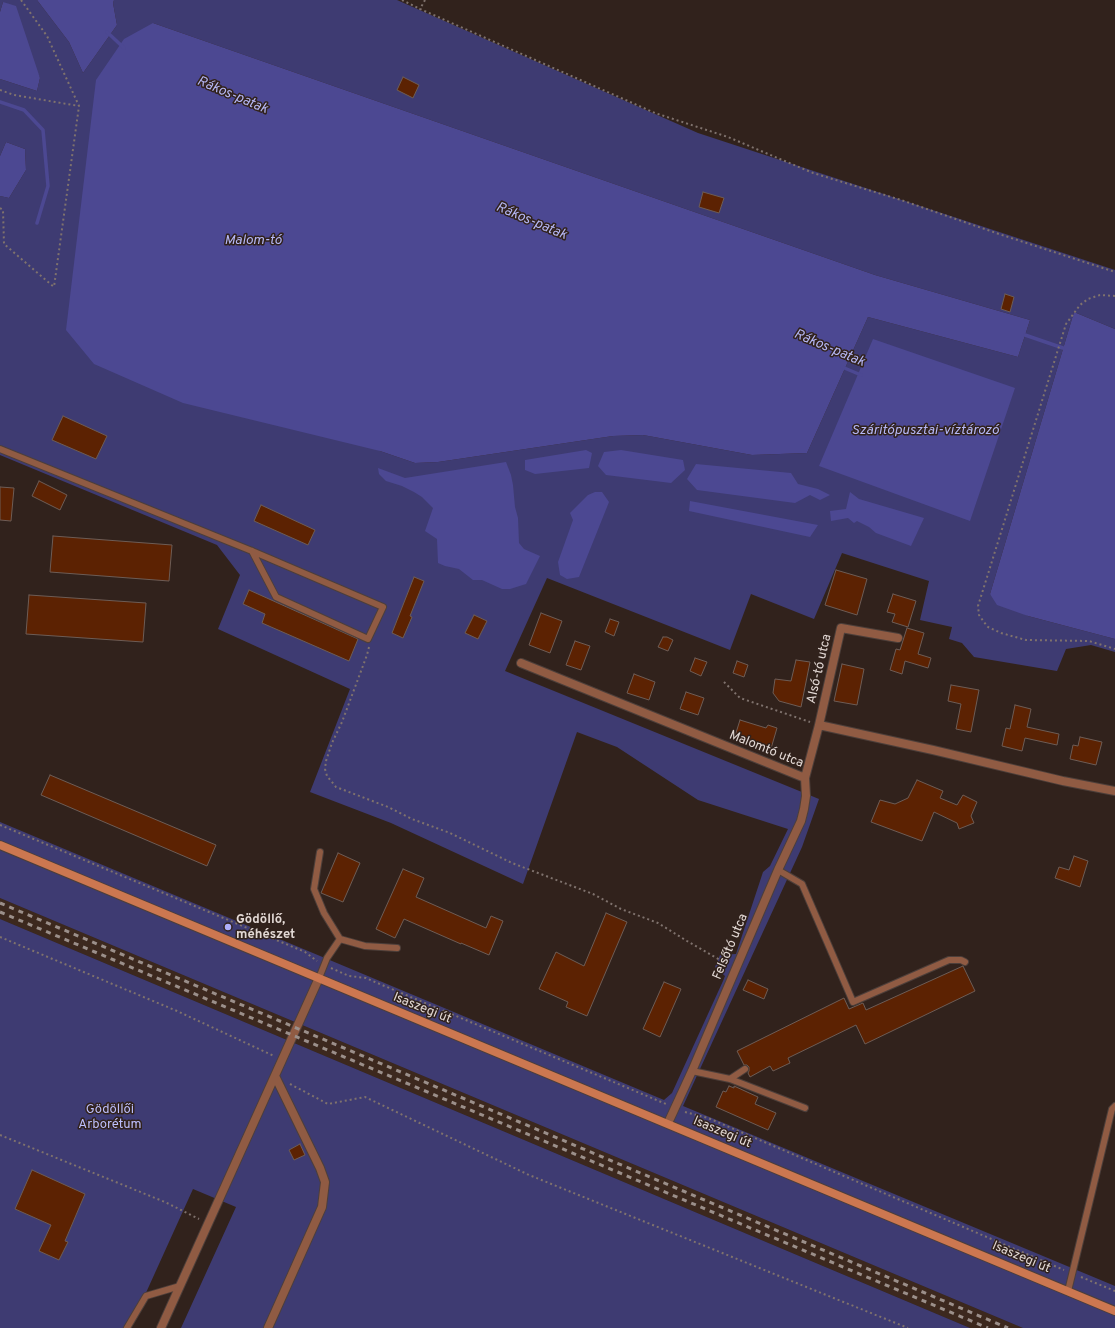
<!DOCTYPE html>
<html>
<head>
<meta charset="utf-8">
<style>
  body { margin:0 }
  canvas { display:block; background:#31221c }
</style>
</head>
<body>
<canvas width="1115" height="1328"></canvas>
<script>
const ctx = document.querySelector('canvas').getContext('2d');
ctx.lineJoin = 'round';
function paint(path, color) {
  ctx.fillStyle = color;
  ctx.fill(path, 'evenodd');
}
function shape(rows) {
  const path = new Path2D();
  for (const r of rows) {
    path.moveTo(r[0], r[1]);
    for (let i = 2; i < r.length; i += 2) path.lineTo(r[i], r[i + 1]);
  }
  return path;
}
function trace(path, color, width, dash) {
  ctx.strokeStyle = color;
  ctx.lineWidth = width;
  ctx.lineCap = dash ? 'butt' : 'round';
  ctx.setLineDash(dash || []);
  ctx.stroke(path);
}
function drawText(font, color, halo, rows, align = 'center') {
  ctx.font = font + ' Overpass,sans-serif';
  ctx.lineWidth = 3;
  ctx.setLineDash([]);
  ctx.textBaseline = 'middle';
  ctx.strokeStyle = halo;
  ctx.fillStyle = color;
  for (const [text, x, y, turn = 0] of rows) {
    ctx.save();
    ctx.translate(x, y);
    ctx.rotate((+turn || 0) * Math.PI / 180);
    ctx.textAlign = isNaN(turn) ? turn : align;
    if (halo) ctx.strokeText(text, 0, 0);
    ctx.fillText(text, 0, 0);
    ctx.restore();
  }
}
paint(shape([
  [0,898,1023,1328,970,1328,0,919]
]), '#3c281e');
paint(shape([
  [0,0,37,0,69,42,83,73,117,25,113,3,114,0,397,0,698,133,1115,270,1115,329,1074,312,990,594,1028,616,1115,639,1115,652,1091,645,1066,649,1057,671,974,657,962,643,949,639,952,627,920,620,929,581,842,553,814,619,751,594,730,650,547,578,505,671,819,799,802,847,683,1106,1115,1286,1115,1328,1023,1328,0,898,0,822,664,1100,672,1093,723,981,725,976,715,967,720,955,736,954,763,872,770,866,788,829,698,800,617,747,577,732,523,884,391,823,310,792,350,689,218,629,240,575,217,545,0,455,0,196,9,198,26,170,25,149,6,142,0,156,0,79,37,91,40,78,3,2,0,12],
  [153,23,875,275,1030,320,1018,357,868,317,807,453,752,455,643,435,613,436,438,462,415,463,380,451],
  [0,919,970,1328,181,1328,236,1207,193,1189,130,1328,0,1328]
]), '#3e3b72');
paint(shape([
  [37,0,114,0,113,3,117,25,83,73,69,42],
  [3,2,16,6,40,78,37,91,0,79,0,12],
  [153,23,875,275,1030,320,1018,357,868,317,807,453,752,455,643,435,613,436,438,462,415,463,380,451,183,403,94,364,66,330,96,80,124,39],
  [6,142,25,149,26,170,9,198,0,196,0,156],
  [1074,312,1115,329,1115,639,1028,616,997,605,990,594],
  [873,339,1015,388,970,521,819,466],
  [586,450,592,453,589,468,535,474,525,470,525,460],
  [621,450,683,460,685,470,671,483,606,475,598,466,604,452],
  [506,462,511,475,513,485,515,507,518,518,519,543,524,549,540,556,526,584,510,589,502,589,482,580,473,580,459,569,445,566,438,563,437,539,425,531,433,508,422,497,414,492,402,486,386,481,379,474,378,468,405,478],
  [696,464,791,473,798,484,818,489,830,495,820,500,810,495,795,503,697,490,687,479],
  [595,492,602,492,609,502,579,577,567,579,560,575,558,562,573,520,570,513,588,495],
  [850,492,859,499,924,518,911,546,876,533,869,527,857,521,854,523,848,518,831,521,830,511,846,509],
  [690,501,818,525,810,537,689,511]
]), '#4c4892');
trace(shape([
  [107,32,124,48],
  [0,102,24,110,43,130,48,186,37,223],
  [1025,335,1063,348],
  [842,367,861,375]
]), '#4c4892', 3.5);
const building = shape([
  [403,77,419,85,413,98,397,90,403,77],
  [703,192,724,198,719,213,699,207,703,192],
  [1005,294,1014,297,1010,312,1001,309,1005,294],
  [63,416,107,436,96,459,52,440,63,416],
  [39,481,67,495,60,510,32,496,39,481],
  [0,487,14,488,11,521,0,520,0,487],
  [261,505,315,530,308,545,254,521,261,505],
  [53,536,172,545,169,581,50,572,53,536],
  [836,570,867,579,857,615,825,605,836,570],
  [414,577,424,581,410,616,412,617,403,638,392,633,414,577],
  [249,590,358,639,349,661,262,623,265,614,243,604,249,590],
  [893,594,916,601,908,627,892,622,895,614,887,612,893,594],
  [29,595,146,603,143,642,26,634,29,595],
  [541,613,562,621,550,653,529,645,541,613],
  [474,615,487,621,478,639,465,633,474,615],
  [610,619,619,622,614,636,605,632,610,619],
  [907,628,924,633,918,654,931,658,928,668,905,661,902,674,890,670,896,649,900,650,907,628],
  [663,637,667,637,673,640,668,651,658,647,663,637],
  [575,641,590,646,581,670,566,665,575,641],
  [695,658,707,662,701,676,690,671,695,658],
  [796,660,810,662,801,707,779,701,773,693,775,679,791,681,796,660],
  [737,661,748,665,744,677,733,673,737,661],
  [842,664,864,669,857,705,834,701,842,664],
  [634,674,655,682,649,700,627,693,634,674],
  [951,685,979,690,971,732,956,729,961,704,948,701,951,685],
  [686,692,704,698,698,715,680,709,686,692],
  [1015,705,1031,709,1027,727,1059,734,1057,745,1025,738,1022,751,1002,746,1006,728,1010,729,1015,705],
  [740,720,766,728,768,725,777,728,770,752,760,749,761,745,735,736,740,720],
  [1080,737,1102,742,1096,765,1070,759,1073,745,1078,746,1080,737],
  [50,775,216,845,207,866,41,795,50,775],
  [917,780,943,791,940,798,957,805,963,795,977,802,971,816,974,823,959,829,957,823,934,812,922,841,871,822,880,800,895,804,908,798,917,780],
  [338,853,360,863,343,902,321,893,338,853],
  [1074,856,1088,861,1080,887,1055,878,1059,867,1069,870,1074,856],
  [403,869,424,878,416,897,486,928,491,916,503,921,489,955,461,943,461,944,404,919,395,938,376,929,403,869],
  [606,913,627,922,587,1016,566,1007,568,1002,539,989,556,952,584,966,606,913],
  [963,966,975,991,865,1044,856,1025,788,1058,790,1063,773,1071,770,1066,750,1077,748,1073,749,1071,749,1067,747,1065,744,1065,737,1051,844,998,849,1009,863,1003,866,1010,963,966],
  [748,980,768,989,764,999,743,990,748,980],
  [664,982,681,989,660,1037,643,1029,664,982],
  [729,1086,734,1088,734,1086,758,1097,755,1104,776,1113,768,1130,716,1107,723,1091,726,1092,729,1086],
  [300,1144,305,1155,294,1160,289,1150,300,1144],
  [32,1170,85,1194,65,1241,68,1242,59,1260,39,1251,51,1225,15,1209,32,1170]
]);
paint(building, '#5c2202');
trace(building, '#6d5c55', 1);
const lane = shape([
  [0,449,252,551,383,607,368,639,276,597,252,551],
  [320,852,314,889,324,913,340,939],
  [778,870,802,884,853,1002,949,960,961,960,965,962],
  [319,978,327,958,340,939,365,946,397,948],
  [692,1071,730,1079,805,1108],
  [730,1079,745,1069],
  [1068,1291,1112,1109,1115,1106],
  [127,1328,146,1296,180,1286]
]);
const street = shape([
  [521,663,805,778,819,725,933,750,1063,781,1115,791],
  [819,725,841,628,898,638],
  [668,1123,692,1071,778,870,801,821,804,809,806,796,805,778],
  [161,1328,319,978],
  [268,1328,322,1207,325,1182,320,1168,275,1076]
]);
const secondary = shape([
  [0,845,1115,1311]
]);
trace(lane, '#4d3f3a', 8);
trace(street, '#4d3f3a', 10);
trace(secondary, '#4d3f3a', 10);
trace(shape([
  [21,0,47,36,79,106,54,287],
  [402,0,420,9],
  [425,0,420,9,655,113,728,137,813,173,901,200,999,234,1115,272],
  [0,90,14,95,79,106],
  [0,208,3,210,4,244,54,287],
  [1115,296,1100,295,1088,299,1080,305,1066,324,978,606,979,615,984,622,988,627,1001,633,1026,640,1089,641,1115,649],
  [369,647,367,655,342,722,332,743,326,761,325,769,327,776,336,787,388,807,412,819,450,833,512,863,593,894,621,909,658,923,687,941,727,964],
  [724,682,740,698,810,722],
  [0,825,305,952,317,961],
  [0,937,177,1011,274,1056],
  [331,968,349,976,366,978,375,982,666,1104],
  [290,1084,328,1104,365,1097,529,1175,908,1328],
  [685,1112,708,1118,1064,1270],
  [0,1135,165,1202,199,1219],
  [1081,1277,1115,1291]
]), '#7f726d', 2, [2, 3]);
trace(lane, '#905b43', 6);
trace(street, '#905b43', 8);
trace(secondary, '#cc7750', 8);
trace(shape([
  [0,903,1008,1328],
  [0,912,988,1328]
]), '#9b8f8a', 3, [5, 5]);
for (const [x, y, r, color] of [
  [228,927,4,"#aeaefb"]
]) {
  const dot = new Path2D();
  dot.arc(x, y, r, 0, 2 * Math.PI);
  ctx.fillStyle = color;
  ctx.fill(dot);
  trace(dot, '#31221c', 1.5);
}
drawText('13px', '#e3d9d5', '#31221c', [
  ["Alsó-tó utca",820,669,-77],
  ["Malomtó utca",766,750,22],
  ["Felsőtó utca",731,947,-67],
  ["Isaszegi út",422,1009,22],
  ["Isaszegi út",722,1133,23],
  ["Isaszegi út",1021,1258,23]
]);
drawText('bold 13px', '#e3d9d5', '#31221c', [
  ["Gödöllő,",236,920],
  ["méhészet",236,935]
], 'left');
drawText('13px', '#bdbffe', '#31221c', [
  ["Gödöllői",110,1110],
  ["Arborétum",110,1125]
]);
drawText('italic 14px', '#b6b8f6', '#31221c', [
  ["Rákos-patak",232,96,23],
  ["Rákos-patak",531,222,23],
  ["Malom-tó",253,241],
  ["Rákos-patak",829,349,23],
  ["Száritópusztai-víztározó",925,431]
]);
</script>
</body>
</html>
